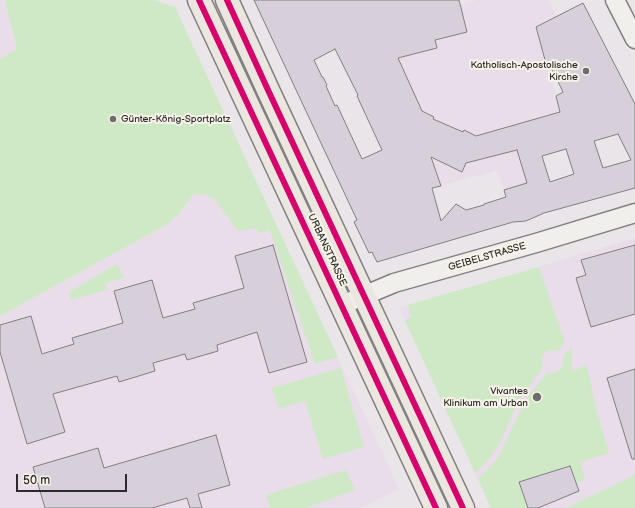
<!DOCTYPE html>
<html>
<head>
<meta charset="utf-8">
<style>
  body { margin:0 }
  #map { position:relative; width:635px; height:508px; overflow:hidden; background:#eae5e8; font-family:"Balsamiq Sans",sans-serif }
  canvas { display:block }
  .scale { position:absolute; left:16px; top:474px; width:111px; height:18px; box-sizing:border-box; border:2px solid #2b2b2b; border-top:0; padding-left:5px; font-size:12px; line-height:14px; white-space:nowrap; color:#2b2b2b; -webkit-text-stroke:3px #f7f3e8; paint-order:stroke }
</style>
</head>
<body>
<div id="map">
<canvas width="635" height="508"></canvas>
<div class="scale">50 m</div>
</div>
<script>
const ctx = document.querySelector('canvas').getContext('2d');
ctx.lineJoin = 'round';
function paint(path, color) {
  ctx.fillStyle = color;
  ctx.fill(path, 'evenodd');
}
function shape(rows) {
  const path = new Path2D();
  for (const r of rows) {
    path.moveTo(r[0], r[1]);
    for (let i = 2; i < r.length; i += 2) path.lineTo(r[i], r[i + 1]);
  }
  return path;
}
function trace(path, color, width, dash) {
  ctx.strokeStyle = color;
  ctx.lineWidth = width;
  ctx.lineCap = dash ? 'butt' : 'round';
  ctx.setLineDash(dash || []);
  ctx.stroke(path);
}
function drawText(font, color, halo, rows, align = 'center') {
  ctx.font = font + ' "Balsamiq Sans",sans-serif';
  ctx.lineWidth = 4;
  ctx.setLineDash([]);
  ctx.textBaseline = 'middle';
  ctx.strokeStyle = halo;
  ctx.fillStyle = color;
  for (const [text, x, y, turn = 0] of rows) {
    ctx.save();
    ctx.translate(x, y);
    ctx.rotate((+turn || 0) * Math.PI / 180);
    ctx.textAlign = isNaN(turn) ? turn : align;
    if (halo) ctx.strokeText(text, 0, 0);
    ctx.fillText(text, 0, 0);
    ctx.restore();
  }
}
paint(shape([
  [0,0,5,0,17,50,0,59],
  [477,0,548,0,557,17,536,28,571,148,529,161,544,213,538,215,539,216,526,221,520,222,507,198,498,170,432,188,411,179,393,50,413,55,437,48,435,40,437,40,467,32,460,5],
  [200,183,274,221,399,489,361,508,0,508,0,316,166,225,178,215,186,206],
  [635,238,635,508,491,508,399,308]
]), '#e8dde9');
paint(shape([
  [5,0,154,0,175,7,338,357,315,364,270,230,260,233,256,228,238,231,216,201,207,195,194,194,178,215,166,225,0,316,0,59,17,49],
  [258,87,344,273,342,274,316,219,303,201,250,90],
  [117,264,124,277,105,284,107,290,71,300,69,292],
  [539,267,565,342,558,351,549,350,543,354,541,361,543,367,520,399,497,448,484,465,475,473,405,321,411,317,408,305],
  [572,347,572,372,586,365,588,371,596,408,609,453,580,462,585,480,576,483,570,466,519,482,528,508,491,508,478,479,495,462,502,451,511,430,529,395,548,372,554,373,562,368,564,361,563,356],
  [341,368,364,447,323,459,305,401,279,409,272,388],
  [392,371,456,508,444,508,382,376],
  [346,470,355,490,306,508,270,508,266,495],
  [635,475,635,508,565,508,570,506]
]), '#cfe9c7');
const building = shape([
  [254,0,459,0,467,32,435,40,437,48,398,58,422,111,434,117,433,119,463,132,464,130,476,136,560,112,556,96,563,92,550,65,547,67,536,27,583,3,635,104,635,188,544,213,526,221,513,222,377,262,372,252,369,253,354,222,357,220,254,0],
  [335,49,358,95,357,96,382,150,362,159,337,105,335,106,326,86,327,85,323,77,322,77,314,60,335,49],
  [618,134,631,160,603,168,594,141,618,134],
  [566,149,574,174,550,182,542,156,566,149],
  [517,150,527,183,504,190,506,197,484,204,484,205,466,210,456,204,441,221,432,188,441,186,431,157,462,172,466,163,517,150],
  [273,245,307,362,269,373,257,332,217,345,218,351,187,360,185,354,153,363,155,371,119,382,117,376,53,394,65,432,27,444,0,352,0,325,31,316,42,354,74,344,72,338,123,323,114,291,152,280,163,318,195,309,193,303,244,288,235,256,273,245],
  [635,245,635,314,591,327,576,278,586,275,581,260,635,245],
  [635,369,635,459,632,459,607,378,635,369],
  [216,435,230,485,198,494,202,508,190,508,187,498,152,508,45,508,33,467,98,448,104,468,216,435],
  [570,466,579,491,538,508,528,508,519,482,570,466]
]);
paint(building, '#d7d0da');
trace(building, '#817f80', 1);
const minor = shape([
  [615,0,635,39],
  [342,305,394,283,536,243,635,213]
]);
const major = shape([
  [199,0,436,508],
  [227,0,268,90,463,508]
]);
trace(minor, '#817f80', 21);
trace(major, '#817f80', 25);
trace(minor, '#f1efec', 18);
trace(major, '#ebe6df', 22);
trace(shape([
  [199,0,436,508],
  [227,0,268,90,463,508]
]), '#d6006c', 6);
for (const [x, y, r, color] of [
  [586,71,4,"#6e6c6d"],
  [113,119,4,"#6e6c6d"],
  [537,397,5,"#6e6c6d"]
]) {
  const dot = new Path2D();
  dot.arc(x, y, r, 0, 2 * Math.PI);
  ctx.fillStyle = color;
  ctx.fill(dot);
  trace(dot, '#f7f3e8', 1.5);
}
drawText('10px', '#2b2b2b', '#f7f3e8', [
  ["Katholisch-Apostolische",578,65],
  ["Kirche",578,77],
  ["Günter-König-Sportplatz",121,119,"left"],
  ["Vivantes",528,391],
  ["Klinikum am Urban",528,403]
], 'right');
drawText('10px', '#2b2b2b', '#f7f3e8', [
  ["URBANSTRASSE",327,250,65],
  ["GEIBELSTRASSE",487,257,-16]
]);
</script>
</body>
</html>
